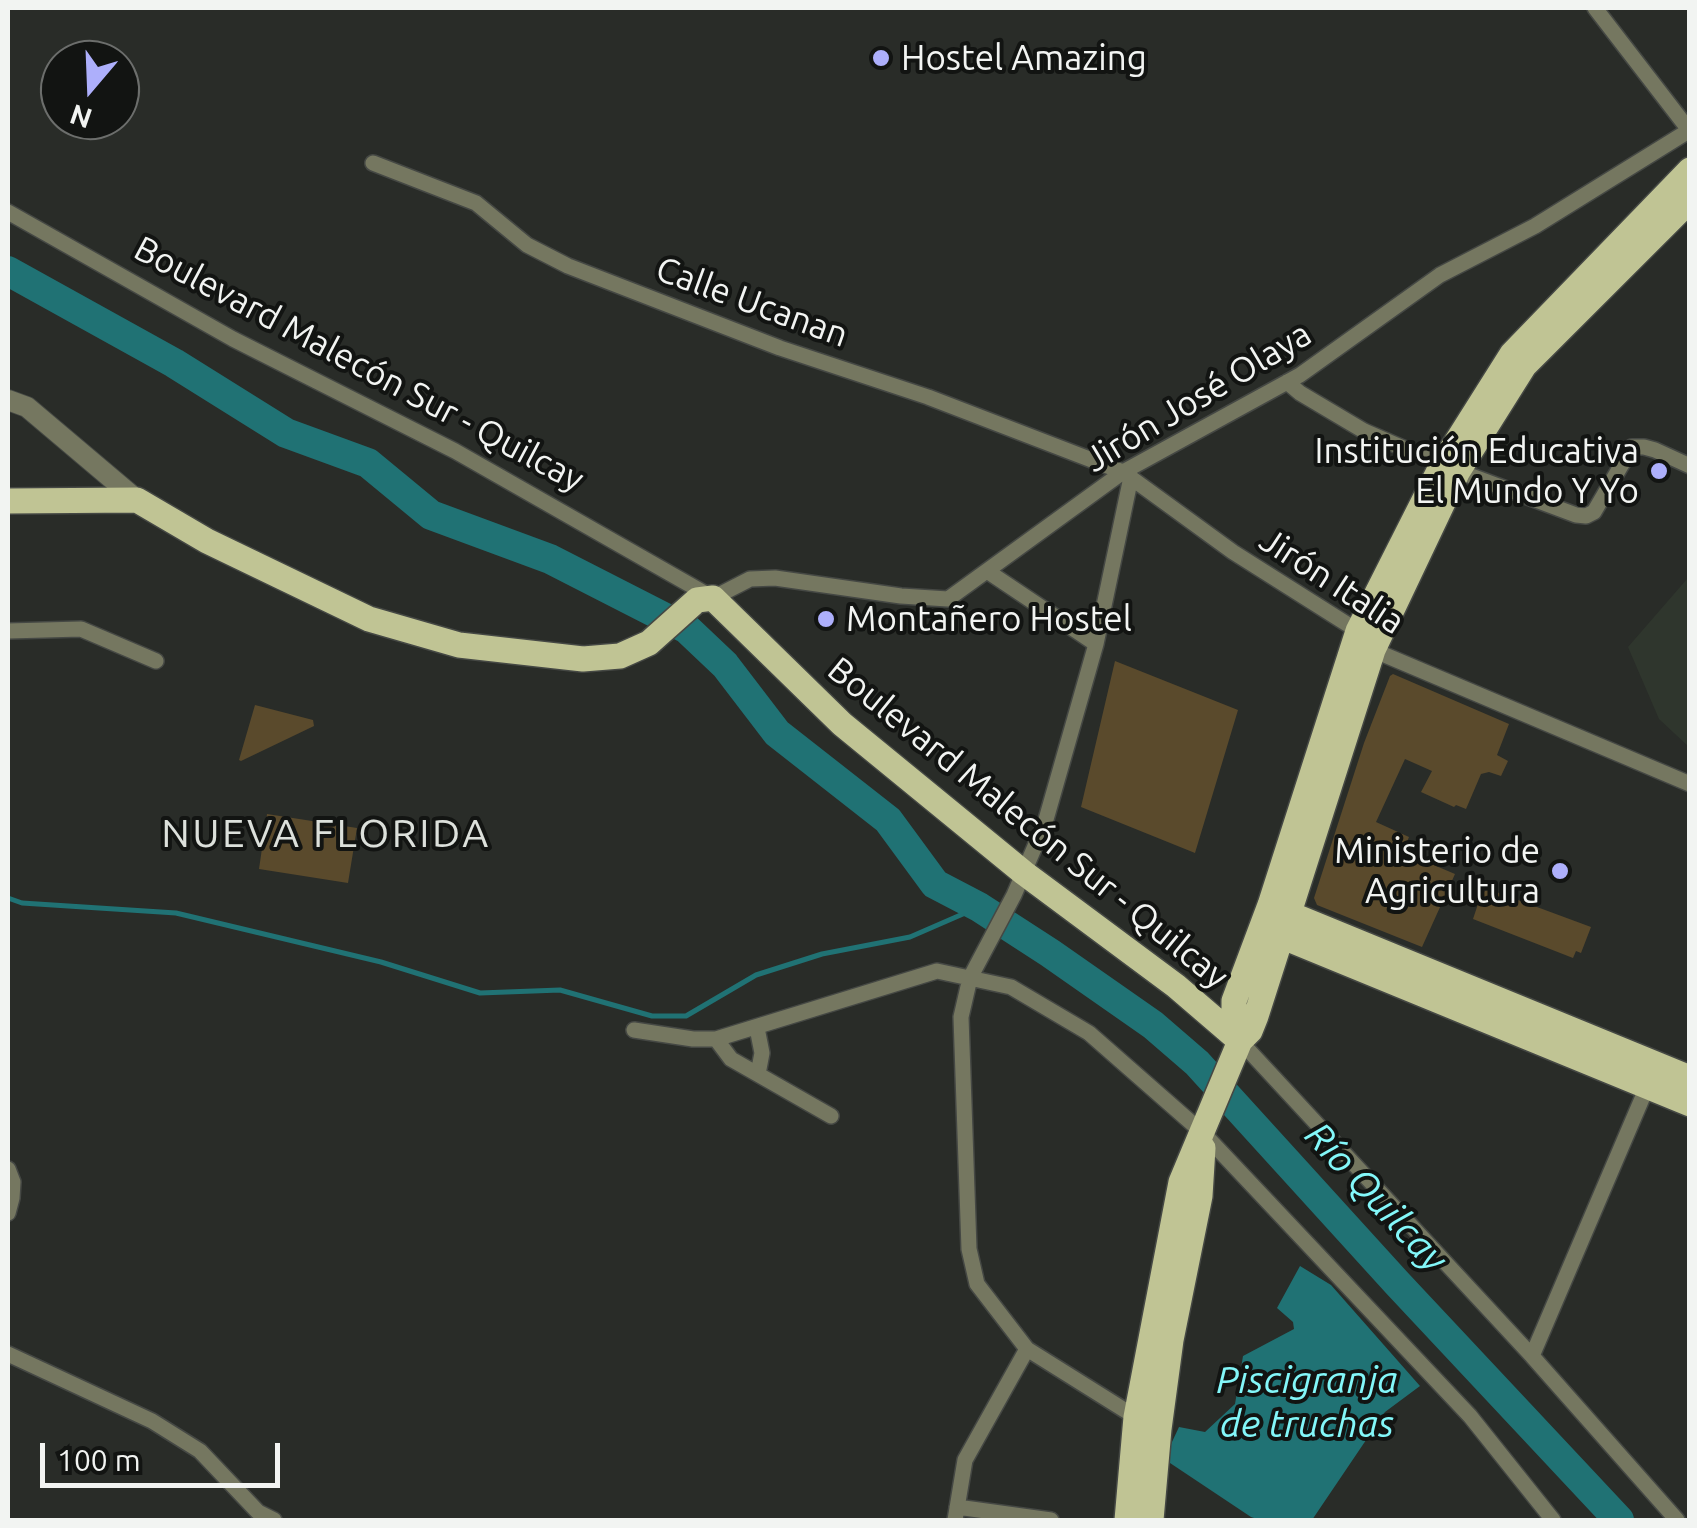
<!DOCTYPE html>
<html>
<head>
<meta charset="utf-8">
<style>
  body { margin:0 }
  #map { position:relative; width:1697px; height:1528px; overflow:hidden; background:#292c28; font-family:Ubuntu,sans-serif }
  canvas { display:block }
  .frame { position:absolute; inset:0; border:10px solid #f2f4f2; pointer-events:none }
  .north { position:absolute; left:40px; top:40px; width:100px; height:100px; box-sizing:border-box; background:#121412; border:2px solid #6c6e6c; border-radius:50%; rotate:199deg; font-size:28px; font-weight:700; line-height:40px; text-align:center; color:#f2f4f2 }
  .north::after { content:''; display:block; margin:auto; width:35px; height:45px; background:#adaffb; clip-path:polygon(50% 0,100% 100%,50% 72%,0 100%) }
  .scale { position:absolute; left:40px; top:1443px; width:240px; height:45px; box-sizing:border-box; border:5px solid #f2f4f2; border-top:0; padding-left:12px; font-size:30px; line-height:35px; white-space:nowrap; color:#f2f4f2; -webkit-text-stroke:8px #121412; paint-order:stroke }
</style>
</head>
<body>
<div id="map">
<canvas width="1697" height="1528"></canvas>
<div class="frame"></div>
<div class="north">N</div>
<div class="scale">100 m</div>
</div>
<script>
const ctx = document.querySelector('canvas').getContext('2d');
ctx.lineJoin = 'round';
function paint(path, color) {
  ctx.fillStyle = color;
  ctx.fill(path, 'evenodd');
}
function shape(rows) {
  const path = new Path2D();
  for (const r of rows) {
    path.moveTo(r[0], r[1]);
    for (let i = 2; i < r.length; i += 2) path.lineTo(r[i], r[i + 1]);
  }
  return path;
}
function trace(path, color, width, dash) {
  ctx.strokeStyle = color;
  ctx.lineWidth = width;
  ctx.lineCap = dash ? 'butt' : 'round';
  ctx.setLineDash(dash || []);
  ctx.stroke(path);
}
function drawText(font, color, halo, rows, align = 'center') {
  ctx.font = font + ' Ubuntu,sans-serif';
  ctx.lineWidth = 8;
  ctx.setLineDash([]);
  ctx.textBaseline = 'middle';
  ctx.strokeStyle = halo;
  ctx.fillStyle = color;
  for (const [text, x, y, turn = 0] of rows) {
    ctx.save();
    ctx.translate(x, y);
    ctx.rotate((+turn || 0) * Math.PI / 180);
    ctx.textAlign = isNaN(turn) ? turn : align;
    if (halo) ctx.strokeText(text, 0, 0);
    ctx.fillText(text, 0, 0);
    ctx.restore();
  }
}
paint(shape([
  [1689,572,1689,747,1659,719,1628,647,1687,579]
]), '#2f362d');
paint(shape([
  [1115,661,1238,710,1195,853,1081,807],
  [1393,674,1509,724,1497,755,1508,761,1501,776,1489,772,1481,774,1466,809,1456,805,1454,807,1421,792,1432,771,1405,759,1376,822,1409,837,1403,852,1455,874,1422,947,1317,905,1314,898,1364,743,1390,676],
  [255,705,313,720,314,726,241,761,239,760],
  [267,814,357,828,348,883,259,869],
  [1491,890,1591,927,1581,953,1576,951,1573,958,1473,919,1481,895,1485,891]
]), '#5a4a2c');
paint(shape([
  [1300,1266,1331,1285,1420,1386,1385,1412,1312,1520,1260,1520,1251,1517,1164,1459,1179,1427,1205,1432,1235,1404,1243,1356,1294,1329,1293,1322,1277,1308]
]), '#207274');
trace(shape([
  [8,898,22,903,176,913,381,962,480,993,560,990,652,1016,686,1016,756,975,822,954,910,937,979,907]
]), '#207274', 5);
trace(shape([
  [8,271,174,363,286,433,368,463,431,515,550,559,687,629,725,665,777,733,888,820,935,884,979,907,1050,953,1153,1025,1197,1063,1397,1283,1619,1520]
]), '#207274', 30);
const minor = shape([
  [1595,8,1689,130],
  [373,163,476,203,527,245,568,266,780,348,928,397,1123,472,1233,552,1358,631,1373,650,1690,784],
  [8,212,233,339,455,451,713,598,750,579,775,578,901,596,948,599,1123,472,1300,375,1440,275,1535,226,1690,130],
  [1287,382,1300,393,1364,431,1442,465,1576,515,1586,516,1594,512,1632,447,1644,447,1655,450,1690,466],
  [1131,477,1096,644,1045,823,1014,895,970,978,961,1017,969,1249,977,1284,1027,1349,1142,1421],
  [987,571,1096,644],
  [8,631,81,629,156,661],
  [757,1028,762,1053,758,1074],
  [634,1030,693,1039,716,1039,937,971,1011,987,1089,1033,1203,1133,1470,1416,1553,1520],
  [716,1039,731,1059,831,1116],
  [1240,1041,1532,1356,1677,1520],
  [8,1169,13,1182,12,1198,8,1213],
  [8,1354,152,1421,200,1451,258,1512,274,1520],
  [1532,1356,1647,1087],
  [957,1507,1051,1520],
  [955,1520,965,1460,1027,1349]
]);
const tertiary = shape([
  [8,400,27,407,137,500]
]);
const primary = shape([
  [8,501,137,500,207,541,369,619,459,645,583,659,620,656,649,643,697,600,713,598,842,724,1024,873,1176,986,1240,1041],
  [1273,907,1690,1078],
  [1266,930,1690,1104],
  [1240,1041,1234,1020,1234,1001,1270,905,1358,631,1442,465,1512,354,1690,170],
  [1127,1520,1136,1417,1181,1182,1240,1041,1250,1031,1256,1016,1373,650,1458,471,1524,366,1690,200],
  [1151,1520,1159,1429,1171,1340,1200,1196,1203,1148]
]);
trace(minor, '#454844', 18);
trace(tertiary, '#454844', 22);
trace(primary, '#454844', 28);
trace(minor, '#757760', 15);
trace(tertiary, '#757760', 20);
trace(primary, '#c0c494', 25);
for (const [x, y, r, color] of [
  [881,58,10,"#adaffb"],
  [1659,471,10,"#adaffb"],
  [826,619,10,"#adaffb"],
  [1560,871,10,"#adaffb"]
]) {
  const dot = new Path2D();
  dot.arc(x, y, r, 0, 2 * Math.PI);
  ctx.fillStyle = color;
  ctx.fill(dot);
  trace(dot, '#121412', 4);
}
drawText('35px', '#f2f4f2', '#121412', [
  ["Hostel Amazing",901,58],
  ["Institución Educativa",1639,451,"right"],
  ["El Mundo Y Yo",1639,491,"right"],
  ["Montañero Hostel",846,619],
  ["Ministerio de",1540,851,"right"],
  ["Agricultura",1540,891,"right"]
], 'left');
drawText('35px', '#f2f4f2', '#121412', [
  ["Calle Ucanan",752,302,20],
  ["Boulevard Malecón Sur - Quilcay",359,364,28],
  ["Jirón José Olaya",1198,397,-31],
  ["Jirón Italia",1332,581,33],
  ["Boulevard Malecón Sur - Quilcay",1028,823,39]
]);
drawText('italic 38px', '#83f7f9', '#121412', [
  ["Río Quilcay",1376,1197,47],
  ["Piscigranja",1307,1380],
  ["de truchas",1307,1424]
]);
ctx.letterSpacing = '2.5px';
drawText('40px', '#dce0db', '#121412', [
  ["NUEVA FLORIDA",326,834]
]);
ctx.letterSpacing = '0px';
</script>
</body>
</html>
